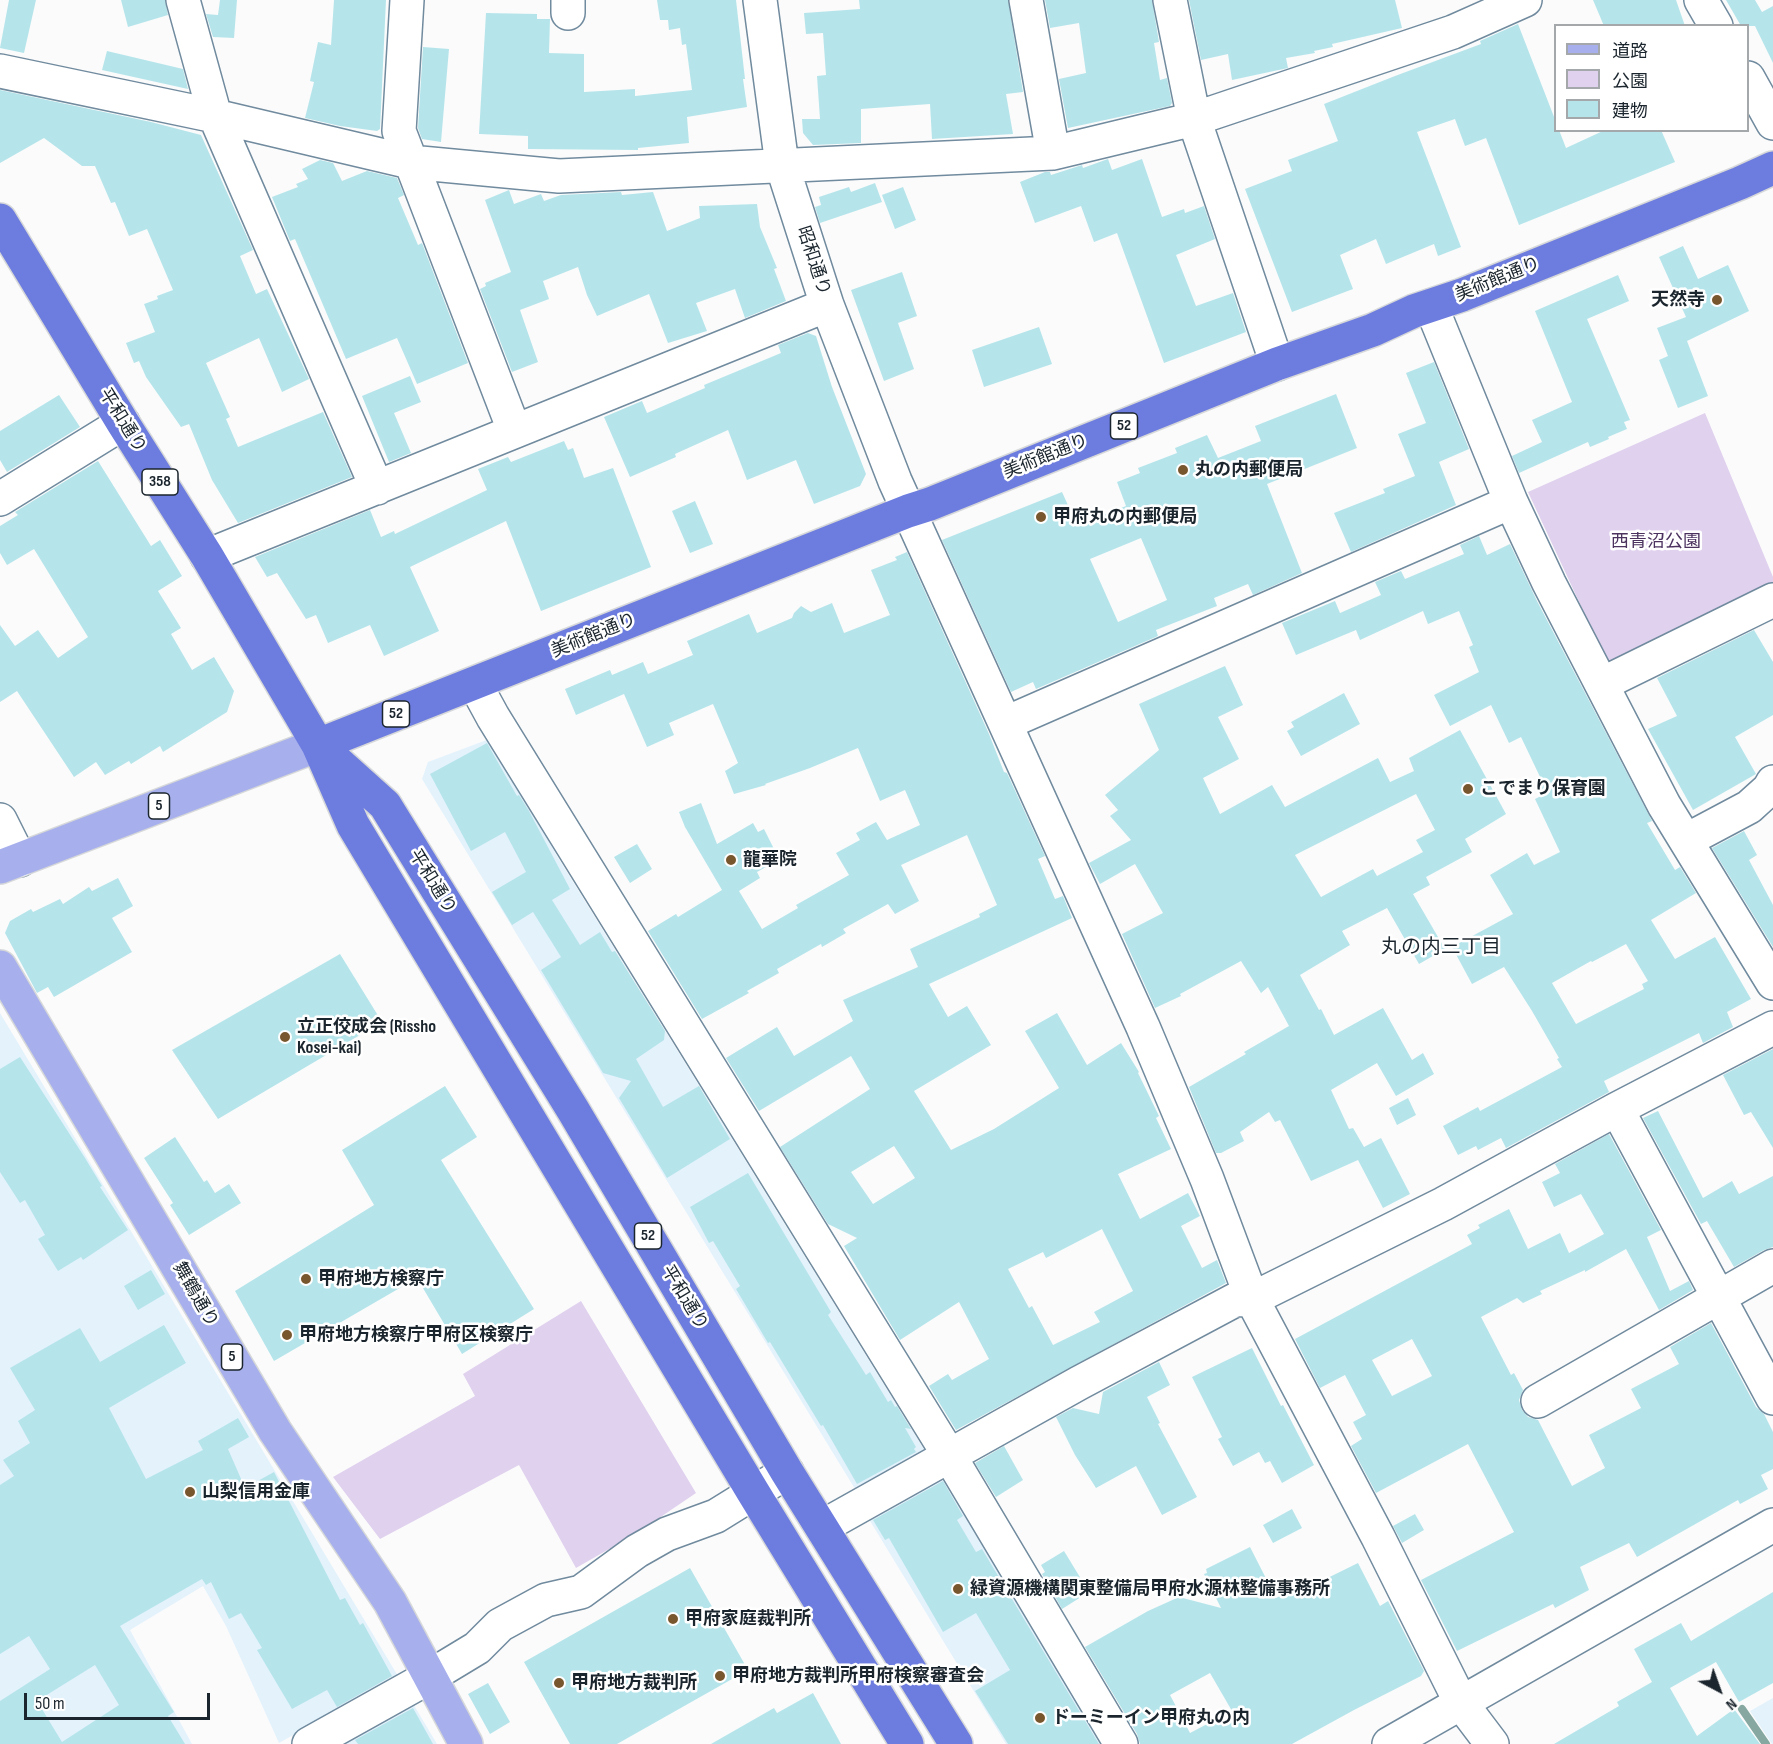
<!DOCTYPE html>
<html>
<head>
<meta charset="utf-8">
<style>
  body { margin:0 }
  #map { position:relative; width:1773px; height:1744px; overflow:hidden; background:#fbfbfb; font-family:"Sofia Sans Condensed","Noto Sans JP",sans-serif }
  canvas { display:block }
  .legend { position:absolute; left:1554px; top:24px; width:195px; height:108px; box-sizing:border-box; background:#fff; border:2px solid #a4a8ab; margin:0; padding:8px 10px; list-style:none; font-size:18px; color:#1b252d }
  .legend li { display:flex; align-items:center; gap:12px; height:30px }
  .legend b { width:30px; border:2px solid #a4a8ab }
  .north { position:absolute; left:1689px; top:1660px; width:60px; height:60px; -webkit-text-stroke:4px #fff; paint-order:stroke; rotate:139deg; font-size:16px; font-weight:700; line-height:24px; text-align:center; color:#1b252d }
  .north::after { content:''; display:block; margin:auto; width:21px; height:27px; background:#1b252d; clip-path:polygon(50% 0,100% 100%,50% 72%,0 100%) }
  .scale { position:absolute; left:24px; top:1693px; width:186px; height:27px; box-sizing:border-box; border:3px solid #1b252d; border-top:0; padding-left:8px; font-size:18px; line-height:21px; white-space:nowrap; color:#1b252d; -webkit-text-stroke:4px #fff; paint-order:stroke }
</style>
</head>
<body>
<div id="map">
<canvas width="1773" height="1744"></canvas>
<ul class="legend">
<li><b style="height:8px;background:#a7b0ec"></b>道路</li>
<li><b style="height:16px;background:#e0d1ee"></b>公園</li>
<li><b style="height:16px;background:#b5e5eb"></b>建物</li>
</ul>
<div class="north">N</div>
<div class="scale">50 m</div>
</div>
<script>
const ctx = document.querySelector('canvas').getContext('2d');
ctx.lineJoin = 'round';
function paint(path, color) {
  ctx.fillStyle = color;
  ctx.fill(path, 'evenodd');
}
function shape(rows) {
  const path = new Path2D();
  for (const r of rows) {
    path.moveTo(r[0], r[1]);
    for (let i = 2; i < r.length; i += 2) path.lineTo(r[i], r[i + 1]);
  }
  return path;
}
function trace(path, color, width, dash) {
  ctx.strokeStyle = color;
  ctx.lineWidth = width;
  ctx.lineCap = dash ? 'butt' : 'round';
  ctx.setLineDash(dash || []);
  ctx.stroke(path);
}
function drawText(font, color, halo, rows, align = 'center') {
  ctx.font = font + ' "Sofia Sans Condensed","Noto Sans JP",sans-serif';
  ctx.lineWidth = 5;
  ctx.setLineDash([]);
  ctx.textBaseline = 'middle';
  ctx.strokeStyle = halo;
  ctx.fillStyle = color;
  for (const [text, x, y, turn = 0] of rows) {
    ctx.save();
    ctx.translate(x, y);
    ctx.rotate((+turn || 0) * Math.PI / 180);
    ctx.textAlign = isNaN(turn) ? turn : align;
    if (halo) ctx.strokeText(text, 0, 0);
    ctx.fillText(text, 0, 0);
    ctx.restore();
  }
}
paint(shape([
  [492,738,557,856,925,1451,855,1489,422,779,428,762],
  [0,1013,398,1676,279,1743,226,1626,203,1586,130,1630,192,1744,0,1744],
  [945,1474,1112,1744,1006,1744,867,1516],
  [1773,1698,1773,1744,1772,1744,1750,1711],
  [412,1702,437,1744,338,1744]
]), '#e4f2fc');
paint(shape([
  [1705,413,1773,577,1773,593,1614,677,1528,492],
  [581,1301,696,1493,637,1533,576,1568,519,1465,380,1539,333,1477,475,1396,463,1374]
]), '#e0d1ee');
trace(shape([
  [1742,1709,1766,1744]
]), '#86a8a0', 8);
paint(shape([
  [9,0,36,0,24,53,0,48],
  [121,0,165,0,168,15,128,27],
  [220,0,237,0,234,38,213,37,206,14,218,15],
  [334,0,386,0,380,129,377,131,340,126,305,118,314,82,310,81,318,42,331,45],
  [657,0,736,0,745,79,743,79,747,107,687,117,689,143,638,148,638,150,528,149,528,136,479,134,486,13,537,14,537,19,550,19,549,53,584,54,584,92,635,89,635,96,692,90,686,44,682,45,680,28,669,30,668,20,660,20],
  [859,0,1008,0,1023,92,1006,94,1013,134,932,139,930,104,861,109,861,143,813,145,803,133,802,119,820,119,817,76,826,75,823,33,806,34,804,13,860,9],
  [1045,0,1152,0,1159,42,1154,43,1160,80,1167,78,1172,103,1170,106,1068,128,1059,79,1086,73,1079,23,1050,28],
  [1189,0,1395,0,1402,28,1332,44,1333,47,1314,51,1315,53,1286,58,1288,68,1232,80,1228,54,1201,60],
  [1593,0,1676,0,1685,26,1604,26],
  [1726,0,1755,0,1762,12,1773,6,1773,63,1755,26,1741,26],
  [1518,24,1556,122,1556,130,1559,130,1566,148,1605,130,1661,130,1675,162,1519,225,1486,138,1465,146,1455,119,1417,132,1461,247,1438,256,1434,244,1386,264,1376,239,1340,255,1353,289,1292,312,1245,189,1292,171,1288,160,1338,141,1324,104,1395,76,1481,44,1480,41],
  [423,47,449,49,441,142,422,139,418,128],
  [107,51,183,69,188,89,102,70],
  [0,90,151,122,201,135,253,250,240,256,256,294,267,289,309,379,282,392,259,338,206,363,230,417,226,419,238,447,323,412,352,477,238,523,212,480,189,424,181,427,146,377,139,361,134,363,126,343,155,332,144,304,158,299,157,296,173,290,147,229,129,236,115,202,111,203,95,166,82,166,44,138,0,163],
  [1108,159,1112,170,1142,159,1162,217,1184,209,1185,213,1204,206,1215,239,1176,255,1196,306,1233,293,1246,332,1164,363,1117,233,1094,242,1081,206,1035,223,1020,182,1045,172,1050,172,1051,175,1082,165,1083,168],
  [320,160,333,163,342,181,367,171,397,178,404,195,398,198,418,245,422,243,468,363,417,384,397,338,346,359,295,239,290,241,272,197,298,187,296,184,308,179,302,169],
  [875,183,882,202,820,223,815,207,821,205,819,197,849,187,851,192],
  [903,187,916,220,895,229,882,195],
  [509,190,514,204,541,194,544,201,561,195,621,192,622,195,653,192,667,231,700,218,699,206,757,204,760,227,777,268,774,269,786,301,745,318,735,289,696,303,707,331,668,343,649,294,597,316,587,295,578,267,543,281,549,299,520,310,538,362,512,372,480,289,486,286,485,283,511,272,485,200],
  [1683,246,1698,279,1728,265,1749,311,1687,341,1708,396,1678,408,1659,360,1668,356,1657,328,1686,317,1659,257],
  [902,272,917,316,898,323,914,369,884,381,851,290],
  [1618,275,1629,301,1587,319,1630,420,1624,422,1627,429,1608,437,1609,439,1590,447,1588,442,1519,473,1512,456,1542,442,1532,420,1572,402,1535,311],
  [1039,327,1052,364,984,387,972,350],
  [808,333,816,336,832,387,866,474,860,486,814,504,796,460,747,480,728,430,675,454,676,457,630,477,604,417,642,401,647,413,705,388,704,385,781,353,778,345],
  [1434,362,1469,449,1439,462,1456,505,1351,552,1334,513,1385,493,1383,489,1415,476,1398,434,1426,423,1406,373],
  [410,376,421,402,394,413,411,453,389,462,362,396],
  [1336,394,1357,448,1267,484,1302,573,1253,595,1248,584,1214,598,1217,606,1156,630,1158,636,1036,689,1033,682,1011,692,942,540,1062,492,1077,525,1126,506,1117,482,1140,473,1138,468,1177,453,1175,448,1207,435,1218,458,1261,441,1255,426],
  [1141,538,1167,600,1118,622,1090,559],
  [59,395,80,427,7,472,0,460,0,431],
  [564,441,568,450,573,448,584,478,613,468,651,567,541,611,506,521,410,567,439,631,384,656,370,625,328,643,316,615,306,619,277,573,267,577,255,557,370,510,381,537,394,531,395,534,487,490,478,469,508,457,511,462],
  [98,461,151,546,160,540,182,576,158,591,181,628,171,634,192,670,214,657,234,691,227,712,163,752,160,746,131,764,129,761,105,775,96,762,74,777,17,691,0,702,0,625,15,646,38,630,58,658,88,637,34,549,7,565,0,553,0,526,18,515,15,512],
  [695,501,713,544,690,553,672,511],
  [1479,536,1487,555,1510,544,1537,601,1652,821,1647,823,1675,870,1680,867,1696,893,1651,920,1675,959,1715,937,1751,999,1727,1012,1733,1027,1703,1043,1699,1033,1604,1081,1609,1092,1506,1148,1501,1138,1478,1150,1476,1146,1458,1155,1443,1126,1478,1107,1480,1111,1562,1067,1557,1059,1559,1058,1532,1011,1504,967,1472,984,1452,947,1513,914,1490,875,1527,853,1534,865,1560,852,1535,799,1543,795,1538,783,1542,781,1521,737,1509,743,1491,705,1450,726,1434,695,1479,672,1469,647,1473,645,1459,611,1428,624,1423,611,1360,640,1356,630,1296,655,1282,623,1335,601,1340,613,1381,595,1375,582,1401,571,1405,579,1464,554,1460,545],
  [1626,944,1648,981,1642,984,1644,989,1576,1024,1552,983,1591,961,1592,962],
  [907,552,989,734,1004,772,1007,773,1045,856,1038,859,1055,899,1063,896,1072,918,929,984,948,1017,967,1006,991,1045,914,1091,951,1150,994,1129,1059,1088,1025,1031,1057,1013,1087,1065,1121,1043,1139,1072,1138,1073,1159,1116,1156,1118,1171,1149,1118,1174,1140,1219,1188,1193,1200,1216,1181,1226,1202,1268,1217,1260,1226,1283,956,1430,929,1386,948,1374,952,1380,989,1359,959,1302,900,1340,844,1246,857,1238,828,1224,780,1147,870,1089,851,1056,759,1111,726,1058,777,1027,794,1056,853,1021,843,1000,918,967,910,949,980,917,979,914,997,905,967,835,901,865,919,901,895,914,888,904,843,929,846,933,822,947,821,944,777,969,779,973,747,991,749,993,702,1019,648,931,676,914,678,917,722,890,685,827,679,812,701,803,717,844,753,823,758,832,764,829,777,855,771,859,773,863,757,872,760,878,739,891,762,929,798,908,796,905,849,875,836,853,860,840,856,833,876,822,887,840,920,825,905,790,880,801,858,748,810,768,765,784,766,785,734,794,725,771,738,763,713,704,669,723,674,735,647,747,624,694,576,715,565,689,610,670,612,675,643,662,648,674,693,655,687,641,749,614,757,633,792,618,794,613,801,606,811,612,832,603,844,633,890,615,871,570,897,560,895,557],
  [894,1146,915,1178,873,1204,851,1172],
  [1102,1229,1133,1291,1094,1312,1100,1322,1053,1345,1032,1306,1029,1308,1008,1269,1043,1252,1046,1258],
  [1754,630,1773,662,1773,715,1735,737,1756,774,1693,810,1648,729,1677,716,1657,678],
  [1225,666,1243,705,1218,717,1239,759,1203,778,1220,814,1272,785,1285,807,1378,758,1390,782,1414,771,1409,758,1460,730,1506,814,1465,839,1472,852,1426,877,1430,885,1413,894,1445,949,1419,964,1387,908,1342,931,1350,945,1300,975,1319,1010,1321,1009,1334,1035,1383,1008,1412,1060,1423,1053,1434,1074,1396,1096,1377,1063,1331,1090,1349,1129,1353,1128,1364,1147,1381,1138,1410,1194,1383,1208,1358,1160,1311,1181,1280,1120,1275,1122,1269,1112,1240,1132,1244,1141,1221,1153,1216,1153,1189,1087,1246,1054,1244,1052,1289,1026,1268,987,1261,993,1241,961,1180,994,1181,996,1155,1008,1122,934,1163,913,1135,864,1100,884,1089,863,1131,840,1110,816,1118,810,1105,795,1159,750,1139,704],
  [1416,794,1435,830,1416,840,1423,852,1377,876,1373,869,1321,897,1295,855],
  [1344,693,1360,724,1301,756,1287,731,1294,727,1291,722],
  [487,743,517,796,519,795,529,811,570,889,552,900,580,945,600,932,612,952,615,951,665,1031,664,1040,636,1059,663,1107,699,1086,730,1139,667,1178,619,1098,631,1081,603,1073,541,970,561,957,533,912,512,925,492,892,526,872,505,832,471,851,430,774],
  [1744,831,1757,855,1749,860,1773,905,1773,947,1712,848],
  [637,844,652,869,630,883,614,857],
  [118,878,133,906,112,918,132,952,54,997,48,987,37,993,5,933,10,921,31,909,33,912,60,899,63,904,89,887,92,891],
  [340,954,382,1022,218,1119,172,1050],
  [1773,1049,1773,1148,1751,1112,1744,1115,1723,1075],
  [20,1057,85,1158,102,1186,100,1187,128,1230,83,1260,81,1257,58,1271,38,1239,45,1235,25,1200,20,1203,0,1172,0,1069],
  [445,1086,477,1137,441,1160,534,1309,462,1354,417,1278,274,1361,235,1291,374,1205,342,1150],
  [1408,1098,1416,1115,1397,1125,1389,1108],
  [1658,1111,1703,1198,1732,1181,1739,1194,1773,1176,1773,1247,1764,1250,1734,1267,1707,1221,1701,1224,1643,1118],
  [1609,1134,1661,1230,1647,1237,1670,1291,1689,1281,1693,1290,1659,1310,1626,1249,1585,1272,1585,1270,1540,1291,1542,1294,1523,1303,1517,1298,1481,1317,1511,1375,1514,1373,1523,1390,1519,1400,1522,1410,1528,1417,1538,1420,1572,1486,1605,1468,1589,1435,1641,1408,1631,1389,1679,1364,1670,1347,1711,1323,1756,1407,1764,1414,1773,1432,1773,1469,1761,1475,1768,1489,1740,1504,1738,1500,1637,1557,1629,1543,1580,1567,1589,1590,1555,1608,1553,1604,1457,1651,1421,1580,1514,1532,1468,1444,1376,1493,1351,1446,1362,1439,1353,1422,1366,1415,1345,1375,1320,1388,1295,1339,1472,1244,1467,1235,1480,1228,1478,1225,1509,1209,1528,1249,1560,1233,1569,1253,1604,1234,1581,1194,1554,1207,1542,1182,1560,1173,1555,1164],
  [1412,1339,1432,1376,1392,1396,1372,1360],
  [175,1137,204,1182,207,1180,215,1193,229,1184,241,1203,189,1235,170,1205,173,1203,144,1158],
  [748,1173,831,1312,828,1315,866,1375,870,1372,888,1402,891,1400,895,1407,897,1406,911,1429,905,1428,916,1447,914,1449,916,1452,857,1484,823,1425,821,1426,770,1342,768,1343,736,1289,740,1286,713,1241,709,1243,690,1207],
  [151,1270,165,1294,138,1310,124,1286],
  [164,1325,186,1363,109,1408,146,1479,203,1450,198,1441,238,1418,249,1437,228,1449,245,1488,274,1472,340,1600,345,1598,360,1625,363,1623,392,1676,337,1707,327,1690,292,1709,257,1650,262,1648,241,1613,229,1619,211,1582,206,1585,202,1579,120,1626,174,1712,168,1716,185,1744,0,1744,0,1701,50,1669,29,1636,0,1654,0,1485,14,1476,3,1460,30,1443,18,1421,35,1410,10,1368,80,1328,100,1362],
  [95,1665,119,1705,62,1742,37,1701],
  [1252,1348,1281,1406,1283,1405,1314,1465,1282,1483,1270,1461,1265,1463,1259,1452,1233,1466,1218,1439,1222,1437,1192,1377],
  [1159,1362,1170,1385,1147,1397,1160,1423,1158,1424,1197,1497,1162,1515,1136,1466,1096,1488,1075,1455,1056,1417,1073,1408,1099,1414,1103,1392],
  [1004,1446,1023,1480,996,1497,975,1463],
  [943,1481,963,1516,957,1520,976,1552,982,1549,1099,1744,1008,1744,975,1691,1010,1670,976,1613,943,1632,889,1538,885,1540,873,1520],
  [1292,1509,1302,1528,1273,1543,1263,1525],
  [1415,1514,1424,1530,1402,1543,1393,1526],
  [1250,1547,1276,1598,1295,1589,1297,1593,1358,1563,1380,1606,1388,1601,1424,1671,1421,1676,1354,1710,1292,1744,1140,1744,1137,1734,1085,1647,1148,1611,1179,1597,1221,1608,1204,1574,1207,1573,1206,1569],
  [1210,1673,1232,1711,1190,1733,1170,1695],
  [1064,1551,1089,1592,1062,1609,1042,1574,1045,1572,1041,1565],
  [690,1568,748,1670,617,1744,570,1744,524,1662],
  [1773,1592,1773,1683,1739,1702,1716,1662,1670,1688,1697,1736,1734,1709,1760,1744,1554,1744,1619,1706,1617,1702,1652,1682,1634,1649,1681,1623,1691,1641],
  [488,1683,510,1722,490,1734,468,1694],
  [813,1693,841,1744,711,1744,774,1708,777,1713],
  [413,1708,433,1744,358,1744,355,1740]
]), '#b5e5eb');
const minor = shape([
  [183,0,215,116,377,488],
  [407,0,399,131,514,430],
  [568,0,568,13],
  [760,0,782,165,827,305,895,481,1143,1027,1207,1179,1252,1299,1378,1537,1461,1703,1492,1744],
  [1026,0,1053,153],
  [1170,0,1194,119,1277,364],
  [1701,0,1716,26],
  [0,71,215,116,410,162,559,176,1053,153,1194,119,1453,32,1525,0],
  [1748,78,1773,123],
  [1431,306,1511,502,1549,583,1664,805,1773,983],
  [0,499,123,423],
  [207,556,827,305],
  [475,684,493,717,949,1455,1121,1744],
  [1602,684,1773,600],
  [1006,723,1511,502],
  [0,820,20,860],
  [1687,840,1749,807,1769,789,1773,782],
  [1617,1109,1773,1398],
  [1538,1401,1773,1266],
  [822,1527,1079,1383,1235,1300,1252,1299,1443,1204,1617,1109,1773,1028],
  [309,1744,429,1677,477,1648,500,1625,546,1600,581,1592,637,1551,667,1534,716,1516,787,1472],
  [1389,1744,1773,1525]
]);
const major = shape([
  [0,867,318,745],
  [0,967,275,1431,390,1602,466,1744]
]);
const highway = shape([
  [0,220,123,423,207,556,318,745,353,825,753,1492,907,1744],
  [318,745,908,511,930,504,1277,364,1373,330,1414,311,1462,295,1740,183,1773,168],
  [326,752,385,805,573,1110,787,1472,956,1744]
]);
trace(minor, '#708a9e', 36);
trace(major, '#d6d8d9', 36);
trace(highway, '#d6d8d9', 36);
trace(minor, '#fff', 33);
trace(major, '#a7b0ec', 33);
trace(highway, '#6d7cdf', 33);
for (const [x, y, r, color] of [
  [1717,300,6,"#78572e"],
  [1183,470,6,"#78572e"],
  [1041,517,6,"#78572e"],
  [1468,789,6,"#78572e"],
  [731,860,6,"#78572e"],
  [285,1037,6,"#78572e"],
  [306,1279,6,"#78572e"],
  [287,1335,6,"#78572e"],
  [190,1492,6,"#78572e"],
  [958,1589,6,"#78572e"],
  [673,1619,6,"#78572e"],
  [720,1676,6,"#78572e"],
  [559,1683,6,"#78572e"],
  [1040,1718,6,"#78572e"]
]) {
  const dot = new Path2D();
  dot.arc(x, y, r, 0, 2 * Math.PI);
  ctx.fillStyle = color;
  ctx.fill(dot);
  trace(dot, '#fff', 2);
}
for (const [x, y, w] of [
  [1124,426,27],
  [160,482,36],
  [396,714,27],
  [159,806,21],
  [648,1236,27],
  [232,1357,21]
]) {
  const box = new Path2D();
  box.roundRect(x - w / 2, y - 13, w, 26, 4.5);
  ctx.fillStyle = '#fff';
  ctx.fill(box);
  trace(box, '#1b252d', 1.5);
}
drawText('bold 16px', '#1b252d', null, [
  ["52",1124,426],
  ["358",160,482],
  ["52",396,714],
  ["5",159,806],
  ["52",648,1236],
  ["5",232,1357]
]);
drawText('18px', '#1b252d', '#fff', [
  ["昭和通り",813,261,72],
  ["美術館通り",1498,280,-22],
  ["平和通り",122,421,58],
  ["美術館通り",1046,457,-22],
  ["美術館通り",594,636,-22],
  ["平和通り",432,882,58],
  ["舞鶴通り",195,1295,60],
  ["平和通り",684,1298,59]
]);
drawText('bold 18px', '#1b252d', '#fff', [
  ["天然寺",1705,300,"right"],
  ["丸の内郵便局",1195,470],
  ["甲府丸の内郵便局",1053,517],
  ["こでまり保育園",1480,789],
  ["龍華院",743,860],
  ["立正佼成会 (Rissho",297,1027],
  ["Kosei-kai)",297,1048],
  ["甲府地方検察庁",318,1279],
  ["甲府地方検察庁甲府区検察庁",299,1335],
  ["山梨信用金庫",202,1492],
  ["緑資源機構関東整備局甲府水源林整備事務所",970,1589],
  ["甲府家庭裁判所",685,1619],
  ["甲府地方裁判所甲府検察審査会",732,1676],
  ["甲府地方裁判所",571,1683],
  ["ドーミーイン甲府丸の内",1052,1718]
], 'left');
drawText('18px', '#4b325f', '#fff', [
  ["西青沼公園",1656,542]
]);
drawText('20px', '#1b252d', '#fff', [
  ["丸の内三丁目",1441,948]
]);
</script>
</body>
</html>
